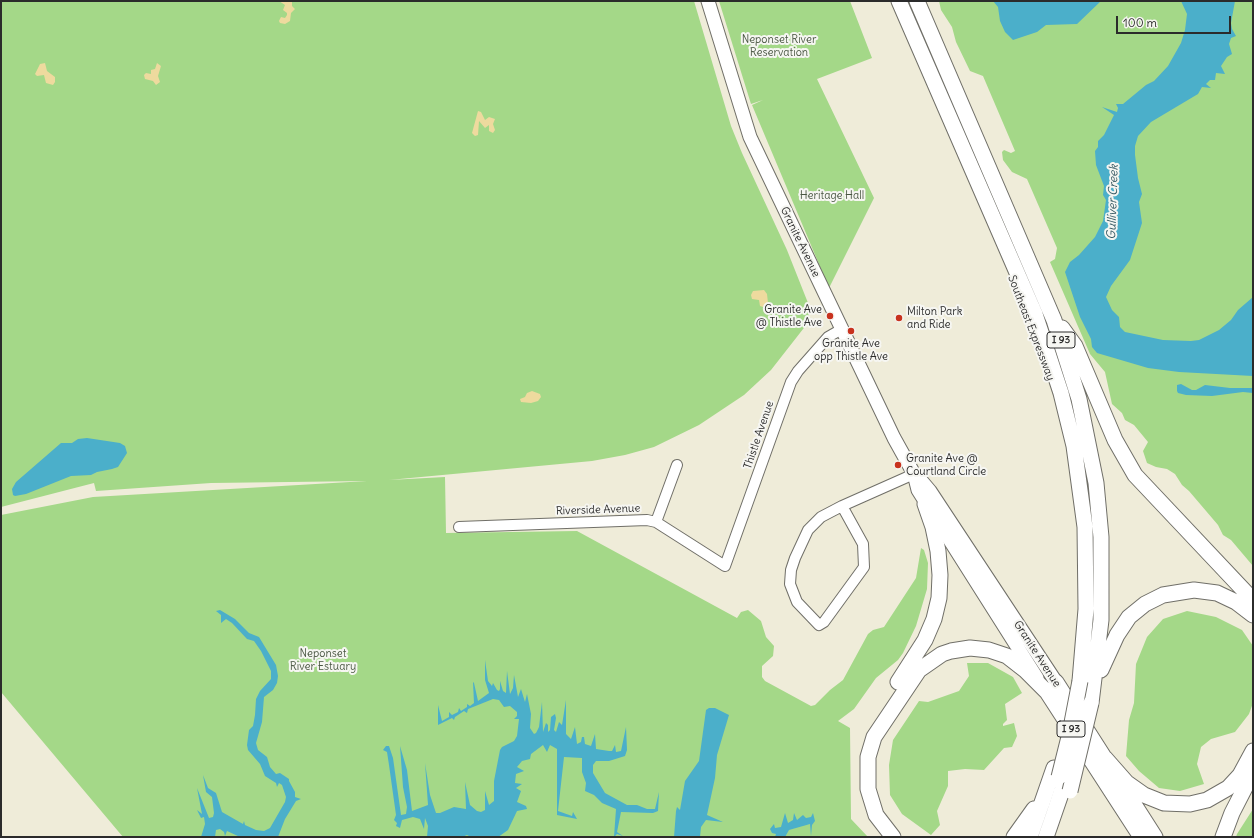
<!DOCTYPE html>
<html>
<head>
<meta charset="utf-8">
<style>
  body { margin:0 }
  #map { position:relative; width:1254px; height:838px; overflow:hidden; background:#efecd9; font-family:Delius,sans-serif }
  canvas { display:block }
  .frame { position:absolute; inset:0; border:2px solid #2b2b2b; pointer-events:none }
  .scale { position:absolute; left:1116px; top:16px; width:115px; height:18px; box-sizing:border-box; border:2px solid #2b2b2b; border-top:0; padding-left:5px; font-size:12px; line-height:14px; white-space:nowrap; color:#2b2b2b; -webkit-text-stroke:3px #f6f6f2; paint-order:stroke }
</style>
</head>
<body>
<div id="map">
<canvas width="1254" height="838"></canvas>
<div class="frame"></div>
<div class="scale">100 m</div>
</div>
<script>
const ctx = document.querySelector('canvas').getContext('2d');
ctx.lineJoin = 'round';
function paint(path, color) {
  ctx.fillStyle = color;
  ctx.fill(path, 'evenodd');
}
function shape(rows) {
  const path = new Path2D();
  for (const r of rows) {
    path.moveTo(r[0], r[1]);
    for (let i = 2; i < r.length; i += 2) path.lineTo(r[i], r[i + 1]);
  }
  return path;
}
function trace(path, color, width, dash) {
  ctx.strokeStyle = color;
  ctx.lineWidth = width;
  ctx.lineCap = dash ? 'butt' : 'round';
  ctx.setLineDash(dash || []);
  ctx.stroke(path);
}
function drawText(font, color, halo, rows, align = 'center') {
  ctx.font = font + ' Delius,sans-serif';
  ctx.lineWidth = 4;
  ctx.setLineDash([]);
  ctx.textBaseline = 'middle';
  ctx.strokeStyle = halo;
  ctx.fillStyle = color;
  for (const [text, x, y, turn = 0] of rows) {
    ctx.save();
    ctx.translate(x, y);
    ctx.rotate((+turn || 0) * Math.PI / 180);
    ctx.textAlign = isNaN(turn) ? turn : align;
    if (halo) ctx.strokeText(text, 0, 0);
    ctx.fillText(text, 0, 0);
    ctx.restore();
  }
}
paint(shape([
  [1,1,694,1,731,126,742,153,787,250,810,308,807,324,771,370,744,395,699,425,654,447,625,455,592,461,389,480,445,477,446,533,577,531,737,618,741,612,748,610,761,621,766,637,774,646,773,656,762,666,762,677,765,681,811,706,815,705,830,690,843,680,868,634,873,630,884,627,916,578,921,548,924,550,928,563,927,589,916,626,903,653,898,660,876,678,854,709,838,721,850,728,851,819,868,837,123,837,1,692,1,515,93,497,367,481,211,483,96,491,94,483,1,507],
  [719,1,850,1,872,58,817,79,874,198,829,288,752,105,763,100,751,104],
  [939,1,1253,1,1253,566,1231,540,1223,535,1218,525,1189,491,1182,485,1175,474,1167,469,1156,467,1147,463,1143,451,1148,442,1134,425,1125,420,1122,413,1112,404,1105,372,1090,354,1050,262,1055,259,1057,248,1027,179,1012,172,1003,160,1002,152,1004,150,1011,153,1015,151,983,76,970,71,956,42,952,27,941,10],
  [1187,611,1216,617,1242,630,1253,646,1253,703,1249,714,1235,732,1211,739,1201,747,1197,764,1204,784,1180,791,1159,788,1139,771,1126,756,1129,720,1134,703,1136,664,1147,637,1163,619],
  [967,663,988,663,1013,677,1022,693,1005,704,1007,720,1003,724,1003,726,1014,723,1017,736,1012,747,1004,748,984,770,965,769,948,771,948,786,937,811,940,825,931,835,902,814,890,795,889,765,893,740,919,701,928,702,959,691,969,676],
  [1253,809,1253,837,1236,837,1237,834]
]), '#a4d888');
paint(shape([
  [279,1,292,1,292,6,295,9,291,13,290,21,285,24,280,23,279,21,281,17,285,18,287,15,287,13,283,10,285,5],
  [45,63,47,71,55,77,55,82,53,85,46,83,44,75,37,76,35,74,40,64],
  [157,63,161,66,158,76,160,82,156,85,153,81,145,79,144,75,146,73,151,74,151,70,155,69],
  [478,111,481,112,485,120,489,117,495,119,493,124,495,130,493,133,489,131,489,125,485,128,479,121,478,135,475,136,472,133],
  [764,290,767,294,768,303,763,307,760,306,759,300,752,299,751,295,753,291],
  [532,391,540,394,541,397,538,401,531,403,521,402,520,399,525,397,527,393]
]), '#eeda9e');
paint(shape([
  [993,1,1101,1,1077,24,1046,25,1037,32,1013,40,1005,32,1000,21,998,7],
  [1181,1,1235,1,1231,23,1232,29,1236,36,1231,38,1229,44,1232,54,1227,57,1221,66,1225,74,1216,73,1215,80,1210,80,1206,84,1211,88,1202,87,1198,94,1151,122,1138,136,1135,146,1135,155,1138,178,1142,194,1139,202,1142,223,1130,260,1111,286,1106,297,1112,310,1119,317,1120,327,1125,332,1163,340,1191,341,1199,340,1219,330,1231,320,1238,310,1253,297,1253,376,1179,372,1148,368,1097,353,1092,347,1091,339,1080,317,1065,272,1070,262,1079,255,1095,237,1103,221,1106,200,1103,195,1104,186,1096,165,1095,151,1098,147,1098,141,1104,135,1114,115,1102,107,1117,112,1118,108,1116,104,1123,104,1146,85,1154,81,1168,66,1181,43,1185,30,1187,14],
  [1181,384,1192,390,1196,390,1205,385,1230,388,1253,388,1253,393,1243,392,1212,396,1186,395,1178,393,1177,391,1177,385],
  [87,438,120,443,125,446,127,453,118,467,112,469,97,472,91,475,71,476,26,494,15,496,13,495,12,489,16,482,61,443,72,443,78,439],
  [220,610,235,619,249,633,259,637,276,665,278,676,277,683,273,690,264,697,262,722,256,743,258,750,267,757,270,767,276,774,280,773,289,779,289,781,295,792,295,797,301,799,296,801,285,819,278,837,240,837,227,831,225,836,224,832,220,829,216,830,215,837,201,837,205,824,204,817,201,818,197,810,202,814,197,788,209,818,213,817,214,813,212,797,206,792,203,775,208,788,216,793,222,812,243,824,244,821,245,825,256,830,264,831,270,828,285,802,286,797,282,785,279,783,277,787,276,783,265,776,260,764,248,750,247,745,249,730,253,726,255,715,256,699,260,691,271,679,271,671,261,651,254,641,247,639,232,623,226,619,221,623,221,615,216,611],
  [485,660,488,681,492,686,493,683,497,690,499,691,500,689,500,681,503,691,506,693,507,671,510,694,513,688,514,675,518,697,521,689,525,702,527,694,531,714,530,728,534,734,536,733,539,727,542,702,543,732,546,723,548,725,548,732,550,730,551,717,555,714,556,718,554,730,556,732,559,722,562,725,566,700,566,734,571,739,575,727,577,744,581,742,582,737,584,737,585,744,591,746,595,734,596,749,609,751,612,751,615,745,616,752,621,751,626,727,627,750,625,756,609,761,596,761,593,765,593,773,605,793,627,805,637,805,647,809,655,809,659,792,658,811,653,813,621,812,617,832,623,836,617,834,614,837,616,809,602,803,594,795,585,791,586,783,582,772,582,758,564,757,558,811,572,816,573,812,577,819,557,815,557,749,550,745,547,752,543,745,531,754,530,759,522,761,517,767,524,771,516,774,515,783,522,784,516,788,521,791,517,802,526,806,527,809,517,811,508,830,501,835,498,837,471,837,467,835,462,837,427,837,428,826,425,818,424,829,420,819,413,817,402,820,400,828,396,826,397,823,394,820,396,815,389,765,387,752,383,750,386,746,389,746,393,758,401,815,406,814,407,807,403,787,400,746,407,770,412,811,428,805,425,763,430,795,436,813,440,813,454,807,466,809,465,782,470,805,477,811,481,812,485,810,485,791,489,805,494,801,494,781,500,750,502,747,514,741,517,736,519,719,514,719,517,716,517,712,510,706,504,707,499,700,493,699,468,709,467,713,464,711,455,717,454,720,452,718,438,725,438,705,442,721,449,717,449,712,452,715,458,712,459,708,461,711,467,707,467,704,470,706,474,703,473,682,474,683,478,701,489,693,485,680],
  [709,708,715,708,729,715,717,755,715,778,707,815,723,822,706,820,701,827,700,837,674,837,676,811,677,807,680,810,685,781,699,761,706,710],
  [785,813,788,823,793,820,794,813,797,820,803,815,806,818,811,817,813,813,815,821,812,825,811,836,810,824,789,830,785,837,775,837,776,834,772,833,770,829,774,824,775,828,781,827]
]), '#4bafca');
const minor = shape([
  [842,506,863,544,864,567,824,622,819,625,797,602,790,584,791,570,795,558,808,530,821,517,842,506,914,474],
  [656,522,677,465],
  [459,527,647,520,656,522,725,566,791,382,798,371,828,337,842,329]
]);
const major = shape([
  [708,1,750,137,894,438,914,474,918,490,1037,678],
  [914,474,919,478,930,491,1056,682]
]);
const highway = shape([
  [899,1,1035,314,1061,393,1074,446,1085,527,1086,609,1080,681],
  [917,1,1054,320,1079,399,1096,483,1101,537,1101,620,1091,703],
  [1062,328,1075,346,1115,440,1135,475,1253,600],
  [1101,670,1117,635,1129,617,1145,604,1163,595,1194,590,1217,593,1236,602,1253,615],
  [898,682,925,640,934,619,939,598,940,575,938,551,933,527,925,504],
  [1056,682,1155,837],
  [1105,758,1127,783,1144,795,1164,803,1190,804,1207,800,1228,788,1240,775,1253,751],
  [893,837,876,815,868,789,868,757,874,737,919,670,942,654,951,651,970,648,989,650,1007,656,1025,670,1047,692,1141,837],
  [1014,837,1034,809],
  [1030,837,1054,768],
  [1046,837,1064,785],
  [1223,837,1232,813,1253,772]
]);
trace(minor, '#706f68', 12);
trace(major, '#706f68', 15);
trace(highway, '#706f68', 17);
trace(minor, '#fff', 10);
trace(major, '#fff', 13);
trace(highway, '#fff', 15);
const highwayBridge = shape([
  [1059,777,1070,733,1080,681],
  [1070,791,1091,703]
]);
trace(highwayBridge, '#706f68', 17, []);
trace(highwayBridge, '#fff', 15);
for (const [x, y, r, color] of [
  [830,316,4,"#c8321e"],
  [899,318,4,"#c8321e"],
  [851,331,4,"#c8321e"],
  [898,465,4,"#c8321e"]
]) {
  const dot = new Path2D();
  dot.arc(x, y, r, 0, 2 * Math.PI);
  ctx.fillStyle = color;
  ctx.fill(dot);
  trace(dot, '#f6f6f2', 1.5);
}
for (const [x, y, w] of [
  [1061,340,28],
  [1071,729,28]
]) {
  const box = new Path2D();
  box.roundRect(x - w / 2, y - 8, w, 16, 3);
  ctx.fillStyle = '#f6f6f2';
  ctx.fill(box);
  trace(box, '#2b2b2b', 1);
}
drawText('bold 10px', '#2b2b2b', null, [
  ["I 93",1061,340],
  ["I 93",1071,729]
]);
drawText('11px', '#495642', '#f6f6f2', [
  ["Neponset River",779,40],
  ["Reservation",779,53],
  ["Heritage Hall",832,196],
  ["Neponset",323,654],
  ["River Estuary",323,667]
]);
drawText('11px', '#2b2b2b', '#f6f6f2', [
  ["Granite Avenue",800,242,64],
  ["Southeast Expressway",1031,328,69],
  ["Thistle Avenue",759,435,-71],
  ["Riverside Avenue",598,510,-2],
  ["Granite Avenue",1037,654,57]
]);
drawText('11px', '#2b2b2b', '#f6f6f2', [
  ["Granite Ave",822,310,"right"],
  ["@ Thistle Ave",822,323,"right"],
  ["Milton Park",907,312],
  ["and Ride",907,325],
  ["Granite Ave",851,344,"center"],
  ["opp Thistle Ave",851,357,"center"],
  ["Granite Ave @",906,459],
  ["Courtland Circle",906,472]
], 'left');
drawText('italic 12px', '#365963', '#f6f6f2', [
  ["Gulliver Creek",1113,202,-88]
]);
</script>
</body>
</html>
